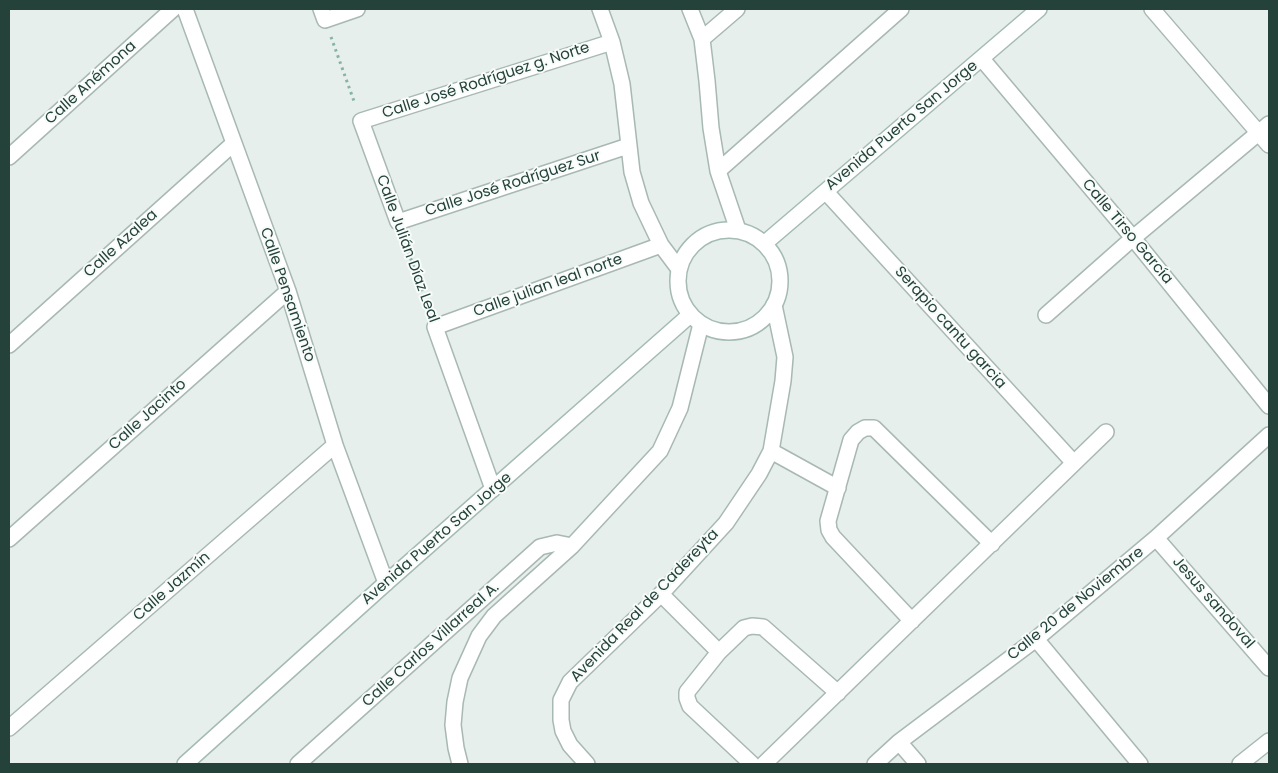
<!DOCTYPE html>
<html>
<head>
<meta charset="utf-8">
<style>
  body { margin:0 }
  #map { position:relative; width:1278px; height:773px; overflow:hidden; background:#e6efeb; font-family:Poppins,sans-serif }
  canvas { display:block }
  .frame { position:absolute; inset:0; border:10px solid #24423a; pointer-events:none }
</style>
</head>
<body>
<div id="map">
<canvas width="1278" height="773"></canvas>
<div class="frame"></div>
</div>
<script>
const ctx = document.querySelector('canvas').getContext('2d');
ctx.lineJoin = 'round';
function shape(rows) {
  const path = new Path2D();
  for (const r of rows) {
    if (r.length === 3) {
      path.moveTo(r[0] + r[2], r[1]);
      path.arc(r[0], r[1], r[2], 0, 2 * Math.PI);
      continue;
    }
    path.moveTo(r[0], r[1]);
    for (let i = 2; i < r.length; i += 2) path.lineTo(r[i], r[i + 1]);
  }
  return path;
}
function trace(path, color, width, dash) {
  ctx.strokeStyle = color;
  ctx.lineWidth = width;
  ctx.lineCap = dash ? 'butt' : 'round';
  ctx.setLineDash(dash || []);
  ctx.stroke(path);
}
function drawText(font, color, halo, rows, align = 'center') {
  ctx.font = font + ' Poppins,sans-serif';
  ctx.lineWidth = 4;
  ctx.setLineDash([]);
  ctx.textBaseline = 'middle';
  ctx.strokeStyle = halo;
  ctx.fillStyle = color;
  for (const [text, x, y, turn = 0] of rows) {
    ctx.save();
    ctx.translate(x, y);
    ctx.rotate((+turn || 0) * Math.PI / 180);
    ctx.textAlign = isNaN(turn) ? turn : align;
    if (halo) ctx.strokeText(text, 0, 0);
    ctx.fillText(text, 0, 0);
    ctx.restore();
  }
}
const street = shape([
  [185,9,288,291,335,445,386,583],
  [321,9,325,20,357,9],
  [600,9,612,42,622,84,632,172,641,203,661,245,679,269],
  [690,9,702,39,707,81,711,128,718,171,738,230],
  [1152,9,1269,145],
  [702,39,737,9],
  [612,42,361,121,398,222,628,146],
  [982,59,1133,238,1269,406],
  [9,157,173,9],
  [718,171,901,9],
  [826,192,1074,463],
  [1046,315,1133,238,1269,124],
  [9,345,234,143],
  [771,451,838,488],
  [493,489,435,327,661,245],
  [1156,538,1269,668],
  [9,539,288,291],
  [661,594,719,652],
  [912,621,833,537,829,530,828,521,851,440,858,432,865,428,874,428,992,544],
  [1036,639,1140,764],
  [9,728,335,445],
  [899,742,918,764],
  [298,764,540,547,557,543,572,546],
  [460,764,456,748,453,725,455,702,460,678,479,636,494,616,572,546,660,451,680,408,701,324],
  [587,764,570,745,563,731,561,720,561,700,570,682,661,594,726,523,759,474,771,451,783,381,785,357,774,305],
  [752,764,690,706,687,698,687,692,719,652,744,628,752,626,763,627,838,693],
  [764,764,1106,432],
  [875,764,899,742,1036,639,1156,538,1269,435],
  [1240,764,1269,741]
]);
const secondary = shape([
  [729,281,51],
  [765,243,1039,9],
  [185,764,386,583,690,315]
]);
trace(street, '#a8b8b2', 18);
trace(secondary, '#a4bbb3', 18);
trace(shape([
  [331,37,355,104],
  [404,240,429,309]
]), '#86b3a5', 3, [2.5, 4]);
trace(street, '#fff', 15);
trace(secondary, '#fff', 15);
drawText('15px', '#24423a', '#f7fbf9', [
  ["Calle José Rodríguez g. Norte",486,81,-18],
  ["Calle Anémona",91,83,-42],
  ["Avenida Puerto San Jorge",902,126,-40],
  ["Calle José Rodríguez Sur",513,184,-18],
  ["Calle Tirso García",1127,232,50],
  ["Calle Azalea",121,244,-42],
  ["Calle Julián Díaz Leal",407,249,70],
  ["Calle julian leal norte",548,286,-20],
  ["Calle Pensamiento",287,295,71],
  ["Serapio cantu garcia",950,328,48],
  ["Calle Jacinto",148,415,-42],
  ["Avenida Puerto San Jorge",437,539,-41],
  ["Calle Jazmín",172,587,-41],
  ["Jesus sandoval",1213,603,49],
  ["Calle 20 de Noviembre",1076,604,-39],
  ["Avenida Real de Cadereyta",645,606,-46],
  ["Calle Carlos Villarreal A.",431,645,-42]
]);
</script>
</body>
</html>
